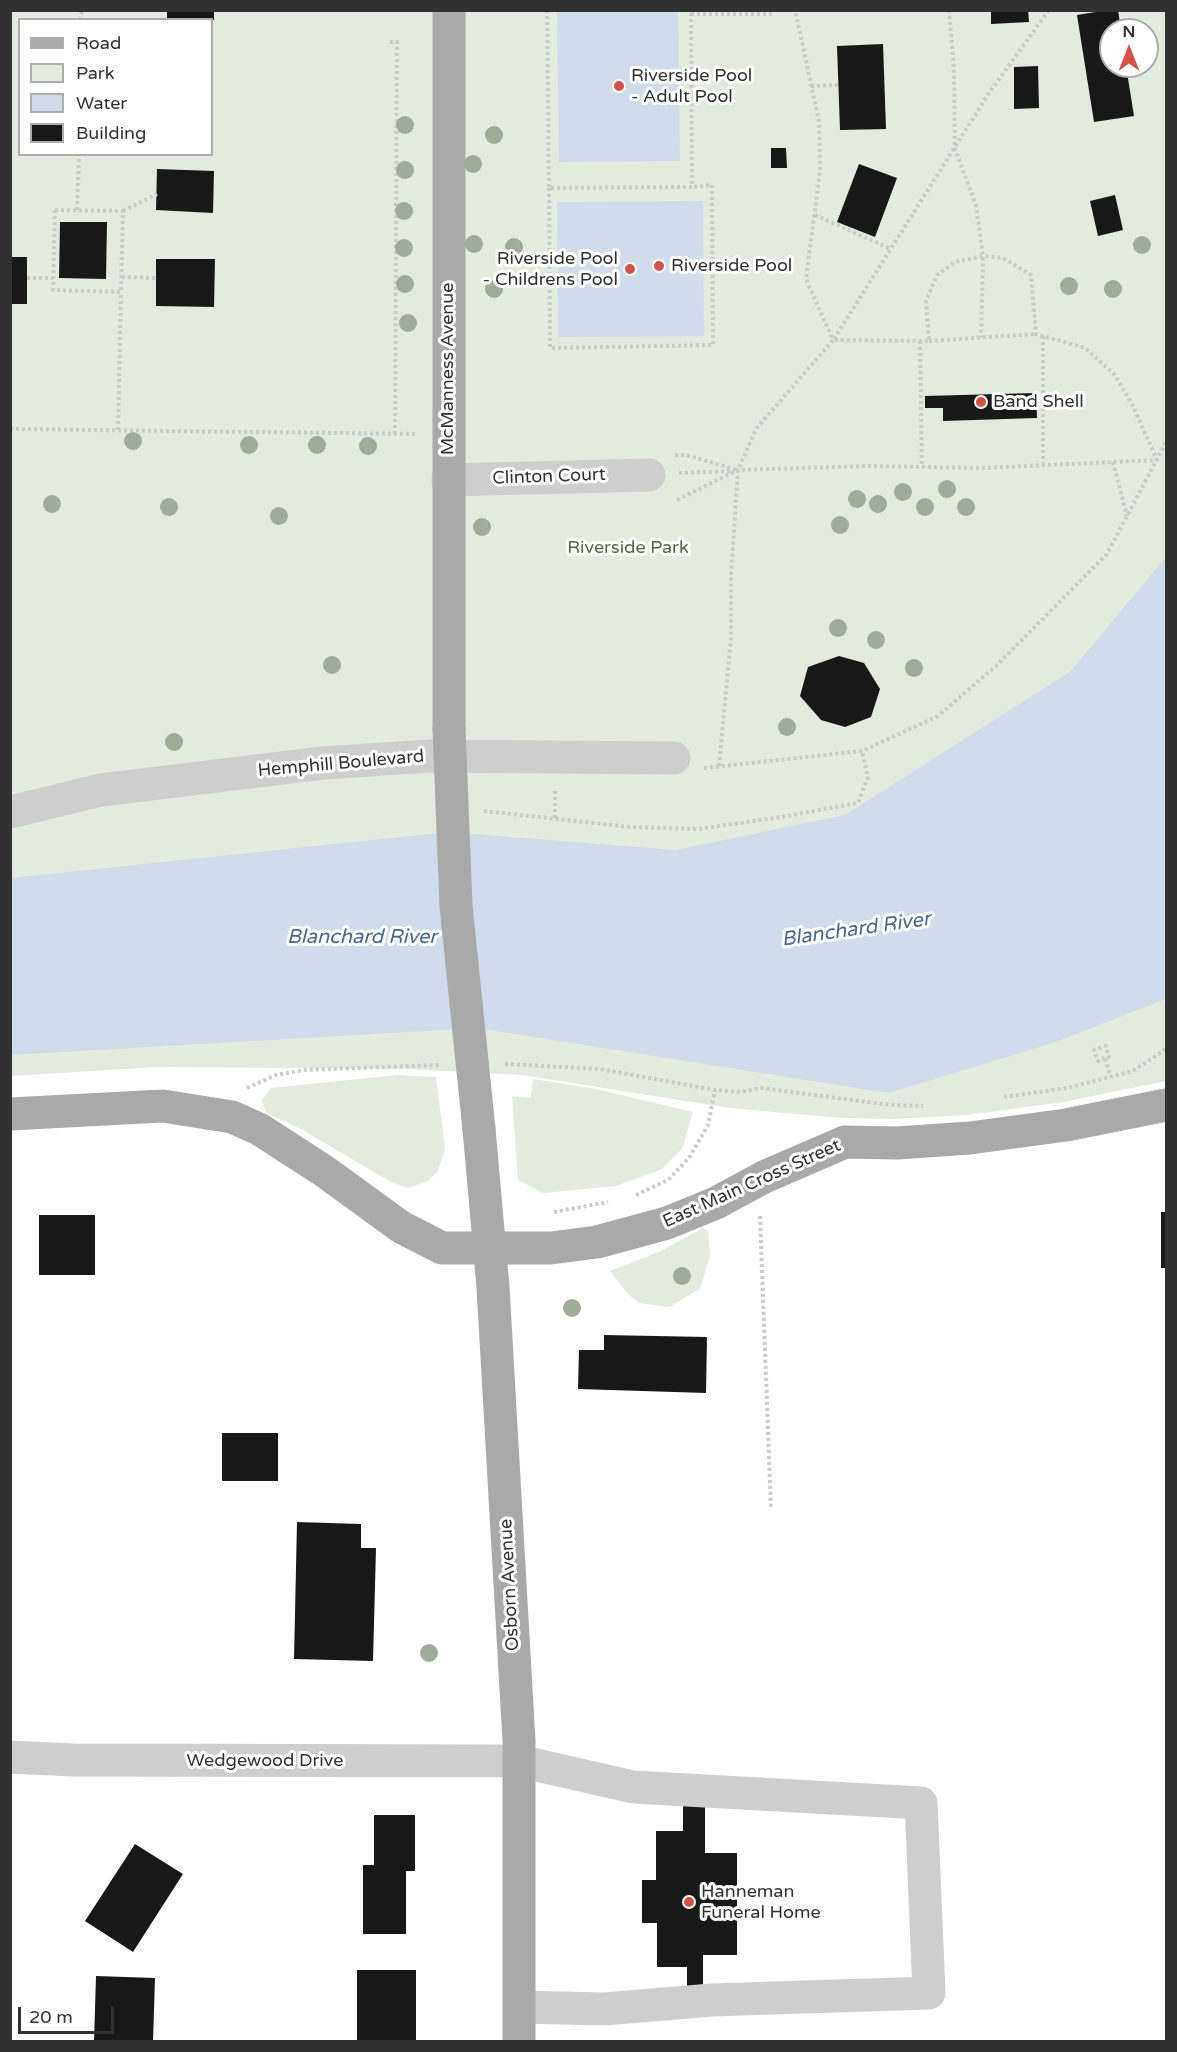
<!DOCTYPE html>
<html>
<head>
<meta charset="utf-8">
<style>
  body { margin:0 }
  #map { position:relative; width:1177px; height:2052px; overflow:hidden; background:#fff; font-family:"Varela Round",sans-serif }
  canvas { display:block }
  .frame { position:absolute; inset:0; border:12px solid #313131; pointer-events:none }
  .legend { position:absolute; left:18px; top:18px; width:195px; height:138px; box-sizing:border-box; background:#fff; border:2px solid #adadad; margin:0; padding:8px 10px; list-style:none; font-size:18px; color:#313131 }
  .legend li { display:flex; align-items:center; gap:12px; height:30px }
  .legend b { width:30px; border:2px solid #adadad }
  .north { position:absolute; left:1099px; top:18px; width:60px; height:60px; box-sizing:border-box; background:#fff; border:2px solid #adadad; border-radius:50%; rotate:0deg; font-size:16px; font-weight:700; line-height:24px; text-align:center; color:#313131 }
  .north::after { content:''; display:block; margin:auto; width:21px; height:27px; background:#d45148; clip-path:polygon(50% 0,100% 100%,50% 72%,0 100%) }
  .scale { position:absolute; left:18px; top:2007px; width:96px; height:27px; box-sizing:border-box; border:3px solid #313131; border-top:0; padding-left:8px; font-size:18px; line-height:21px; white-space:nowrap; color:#313131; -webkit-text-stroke:4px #fff; paint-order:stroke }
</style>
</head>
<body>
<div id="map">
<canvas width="1177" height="2052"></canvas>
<div class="frame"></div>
<ul class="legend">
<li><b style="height:8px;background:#a9a9a9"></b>Road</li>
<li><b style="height:16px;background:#e3eade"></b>Park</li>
<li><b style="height:16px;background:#d0dcea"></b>Water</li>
<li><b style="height:16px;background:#181818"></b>Building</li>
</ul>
<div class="north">N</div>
<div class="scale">20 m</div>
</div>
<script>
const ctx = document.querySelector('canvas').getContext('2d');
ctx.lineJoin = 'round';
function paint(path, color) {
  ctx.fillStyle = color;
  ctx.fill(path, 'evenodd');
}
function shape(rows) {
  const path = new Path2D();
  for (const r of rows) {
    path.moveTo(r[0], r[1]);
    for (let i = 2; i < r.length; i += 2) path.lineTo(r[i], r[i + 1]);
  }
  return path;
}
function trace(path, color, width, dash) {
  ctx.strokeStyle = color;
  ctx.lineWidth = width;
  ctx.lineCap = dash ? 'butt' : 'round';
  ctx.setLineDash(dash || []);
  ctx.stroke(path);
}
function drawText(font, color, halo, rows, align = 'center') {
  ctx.font = font + ' "Varela Round",sans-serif';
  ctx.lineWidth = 6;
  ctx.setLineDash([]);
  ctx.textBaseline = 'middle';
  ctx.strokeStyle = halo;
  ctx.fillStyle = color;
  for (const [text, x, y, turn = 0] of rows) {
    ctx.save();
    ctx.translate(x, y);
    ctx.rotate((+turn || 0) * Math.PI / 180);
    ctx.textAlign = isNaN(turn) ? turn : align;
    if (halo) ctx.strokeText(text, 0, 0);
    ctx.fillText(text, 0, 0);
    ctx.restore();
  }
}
paint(shape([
  [11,11,1166,11,1166,1081,1064,1102,967,1115,895,1119,842,1118,730,1108,522,1075,408,1069,157,1067,11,1076],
  [20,20,212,20,212,154,20,154],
  [1111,30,1147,30,1147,66,1111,66],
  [397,1075,436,1077,445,1149,438,1171,428,1181,408,1188,391,1182,299,1128,266,1113,262,1100,271,1088],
  [533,1079,596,1089,693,1112,682,1149,662,1169,616,1186,543,1193,518,1180,512,1096,531,1098],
  [703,1228,708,1231,710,1256,700,1289,669,1307,639,1303,628,1294,610,1271,661,1251]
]), '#e3eade');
paint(shape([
  [557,11,678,11,680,161,559,162],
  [703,201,704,336,558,337,557,202],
  [1166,557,1166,999,1050,1044,888,1093,477,1028,11,1055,11,878,448,832,676,850,845,815,1071,671]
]), '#d0dcea');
paint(shape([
  [167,10,214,10,214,20,167,20],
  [991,10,1028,10,1029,22,991,24],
  [1108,10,1118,10,1121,30,1111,30,1111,66,1126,66,1134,116,1094,122,1077,15],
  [883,44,886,129,840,130,837,46],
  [1038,66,1039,108,1014,109,1014,67],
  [771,148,786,148,787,168,771,168],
  [859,164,897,178,875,237,837,222],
  [157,169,214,171,213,213,156,210],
  [1115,195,1123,230,1098,236,1090,201],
  [60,222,107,222,106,279,59,278],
  [10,257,27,257,27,304,10,304],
  [156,259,215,259,214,307,156,306],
  [1036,393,1037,418,943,421,943,408,925,408,925,396],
  [839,656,864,663,880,689,871,717,845,727,821,720,800,696,808,667],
  [1161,1212,1166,1212,1166,1268,1161,1268],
  [39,1215,95,1215,95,1275,39,1275],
  [604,1335,707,1337,706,1393,578,1389,579,1350,604,1350],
  [222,1433,278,1433,278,1481,222,1481],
  [297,1522,361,1524,361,1548,376,1548,373,1661,294,1659],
  [683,1802,705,1802,705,1853,737,1853,737,1955,703,1955,703,1995,687,1995,687,1967,657,1967,657,1923,642,1923,642,1880,656,1880,656,1831,683,1831],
  [374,1815,415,1815,415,1871,406,1871,406,1934,363,1934,363,1865,374,1865],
  [135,1844,183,1874,133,1952,85,1921],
  [357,1970,416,1970,416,2042,357,2042],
  [96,1976,155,1978,153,2042,94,2042]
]), '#181818');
trace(shape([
  [547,10,549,188,692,187,691,10],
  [949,10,954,69,955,149,976,205,983,256,981,337],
  [691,14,773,14],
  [80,20,82,10],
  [390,42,397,42,395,435],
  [811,86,839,85],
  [549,188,550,348,713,345,712,185,692,187],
  [55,210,123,211,121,292,53,290,55,210],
  [77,210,79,154],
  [123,211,157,194],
  [815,215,891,249],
  [122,277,156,278],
  [27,278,53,278],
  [1043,336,1043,463],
  [834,339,989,93,1049,10],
  [920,341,922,466],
  [929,341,1036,334],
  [10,429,418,434],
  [118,430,121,292],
  [675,455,686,455,737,470],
  [1113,462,1127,516],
  [679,473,734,471],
  [677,500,738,470,869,466,982,468,1157,460,1133,406,1115,375,1085,348,1036,334,1031,275,1003,258,983,256,955,262,937,275,926,301,929,341,833,340],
  [719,766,731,638,731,575,738,470,756,429,833,340,806,279,820,171,819,121,795,10],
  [704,768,862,751,938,716,996,666,1107,554,1166,442],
  [484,811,631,827,698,829,781,817,858,803,868,777,862,751],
  [555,818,555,789],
  [1105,1058,1098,1061,1094,1050,1106,1046,1109,1057,1105,1058,1111,1077],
  [505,1064,600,1069,715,1090,740,1092,761,1088,891,1105,923,1106],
  [247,1088,276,1075,304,1070,440,1065],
  [1004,1097,1067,1088,1133,1071,1166,1049],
  [636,1195,668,1180,689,1158,708,1125,715,1090],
  [554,1212,608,1202],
  [760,1216,771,1510]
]), '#cbcbcb', 4, [3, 3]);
trace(shape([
  [448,480,649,475],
  [10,812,101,790,323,763,430,756,674,758],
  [10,1757,73,1760,519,1761,633,1787,921,1803,929,1993,712,2000,604,2009,519,2007]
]), '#cecece', 33);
trace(shape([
  [449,10,449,728],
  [10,1114,163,1106,232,1117,259,1129,324,1171,401,1227,442,1248,551,1248,597,1242,667,1223,716,1203,764,1177,845,1142,897,1143,970,1138,1066,1125,1166,1105],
  [479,1129,493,1287,519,1741,519,2042]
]), '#a9a9a9', 33);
trace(shape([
  [449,728,456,906,479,1129]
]), '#a9a9a9', 33);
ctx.fillStyle = '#9eac98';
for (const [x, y] of [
  [405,125],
  [494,135],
  [473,164],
  [405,170],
  [404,211],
  [474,244],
  [1142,245],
  [514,247],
  [404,248],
  [405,284],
  [1069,286],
  [494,289],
  [1113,289],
  [408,323],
  [133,441],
  [249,445],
  [317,445],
  [368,446],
  [947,489],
  [903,492],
  [857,499],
  [52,504],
  [878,504],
  [169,507],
  [925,507],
  [966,507],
  [279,516],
  [840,525],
  [482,527],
  [838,628],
  [876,640],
  [332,665],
  [914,668],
  [787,727],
  [174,742],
  [682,1276],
  [572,1308],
  [429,1653]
]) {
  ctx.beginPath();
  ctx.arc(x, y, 9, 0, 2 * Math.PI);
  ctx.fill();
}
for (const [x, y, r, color] of [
  [619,86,6,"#d45148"],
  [659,266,6,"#d45148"],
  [630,269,6,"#d45148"],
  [981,402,6,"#d45148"],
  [689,1902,6,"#d45148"]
]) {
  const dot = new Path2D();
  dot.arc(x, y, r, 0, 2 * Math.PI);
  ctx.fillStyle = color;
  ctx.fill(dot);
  trace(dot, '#fff', 2);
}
drawText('18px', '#313131', '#fff', [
  ["Riverside Pool",631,76],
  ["- Adult Pool",631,97],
  ["Riverside Pool",618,259,"right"],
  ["- Childrens Pool",618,280,"right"],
  ["Riverside Pool",671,266],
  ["Band Shell",993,402],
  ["Hanneman",701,1892],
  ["Funeral Home",701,1913]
], 'left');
drawText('18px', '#313131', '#fff', [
  ["McManness Avenue",448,369,-90],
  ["Clinton Court",549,477,-2],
  ["Hemphill Boulevard",341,764,-5],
  ["East Main Cross Street",752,1184,-24],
  ["Osborn Avenue",510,1585,-93],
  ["Wedgewood Drive",265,1761]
]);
drawText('18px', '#4f6943', '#fff', [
  ["Riverside Park",628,548]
]);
drawText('italic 20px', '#47678c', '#fff', [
  ["Blanchard River",856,930,-8],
  ["Blanchard River",362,938]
]);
</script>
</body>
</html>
